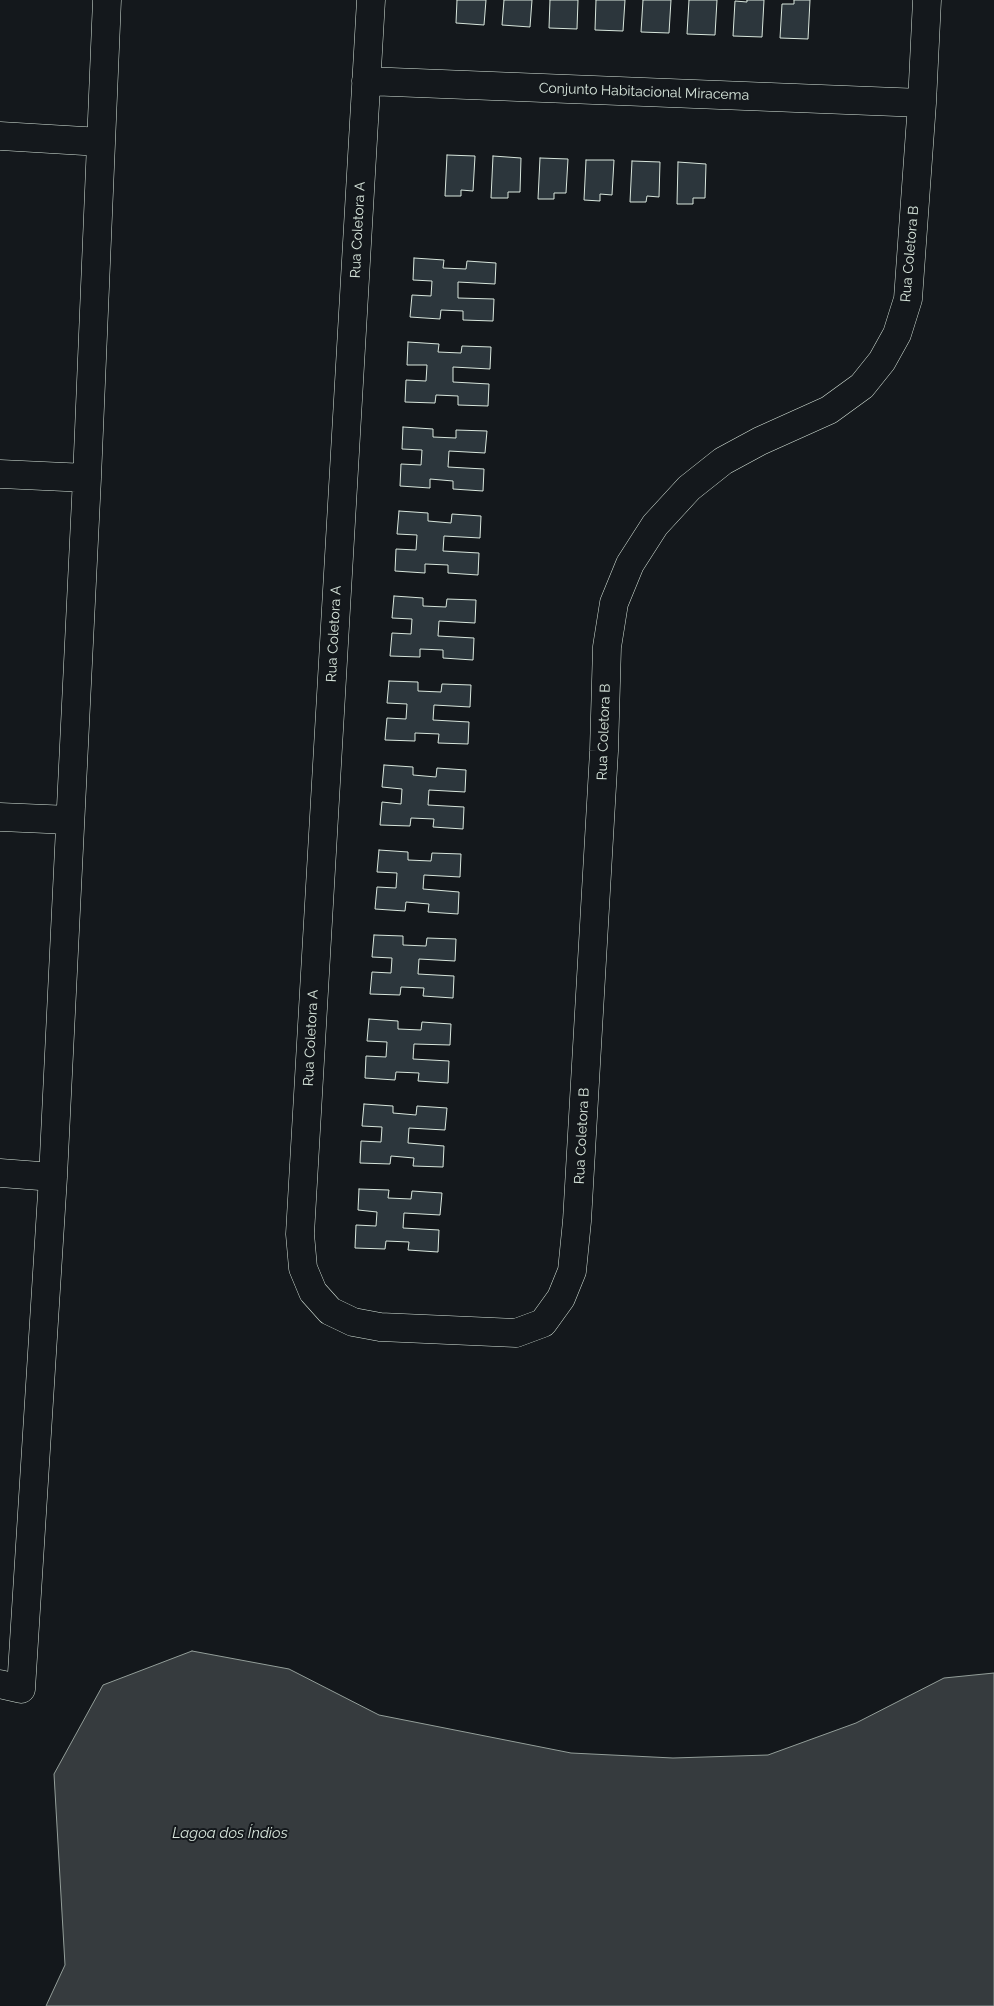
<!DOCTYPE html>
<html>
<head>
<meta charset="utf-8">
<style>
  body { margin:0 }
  canvas { display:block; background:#14181c }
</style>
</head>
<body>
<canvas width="994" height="2006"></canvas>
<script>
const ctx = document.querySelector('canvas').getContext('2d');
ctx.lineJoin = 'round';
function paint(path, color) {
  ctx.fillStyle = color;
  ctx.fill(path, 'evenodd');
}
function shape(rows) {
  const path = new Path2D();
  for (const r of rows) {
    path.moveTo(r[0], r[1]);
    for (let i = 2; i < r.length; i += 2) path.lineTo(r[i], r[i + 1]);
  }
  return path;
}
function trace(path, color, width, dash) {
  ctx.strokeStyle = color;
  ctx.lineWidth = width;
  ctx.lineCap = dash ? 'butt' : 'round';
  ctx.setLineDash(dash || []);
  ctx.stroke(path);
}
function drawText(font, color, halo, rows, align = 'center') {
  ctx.font = font + ' Raleway,sans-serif';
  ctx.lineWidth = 4;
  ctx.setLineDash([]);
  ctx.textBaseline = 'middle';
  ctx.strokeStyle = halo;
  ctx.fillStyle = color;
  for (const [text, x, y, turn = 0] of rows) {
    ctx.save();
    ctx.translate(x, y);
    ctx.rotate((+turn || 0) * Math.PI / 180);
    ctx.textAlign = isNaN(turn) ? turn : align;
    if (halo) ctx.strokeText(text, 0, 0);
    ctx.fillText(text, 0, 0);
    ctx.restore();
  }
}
const water = shape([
  [192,1651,289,1669,379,1715,571,1753,673,1758,768,1755,856,1723,944,1678,994,1673,994,2006,46,2006,65,1965,54,1774,103,1685,192,1651]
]);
paint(water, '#363b3e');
trace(water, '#939e99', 1);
const building = shape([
  [457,0,486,0,484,25,456,23,457,0],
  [504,0,532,0,530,27,502,25,504,0],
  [550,0,578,0,577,29,549,28,550,0],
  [596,0,625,0,623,31,595,30,596,0],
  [643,0,671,0,669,33,641,32,643,0],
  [689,0,717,0,715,35,687,34,689,0],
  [747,0,764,0,762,37,733,36,735,1,747,2,747,0],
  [794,0,810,0,808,39,780,38,782,4,794,4,794,0],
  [447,155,475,156,473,191,461,190,461,196,445,196,447,155],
  [493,156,521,158,520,192,508,192,508,198,491,198,493,156],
  [540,158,568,159,566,193,554,193,554,199,538,199,540,158],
  [586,160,614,160,612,195,600,194,600,201,584,200,586,160],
  [632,161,660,162,659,197,647,196,646,202,630,202,632,161],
  [678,162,706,164,705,198,693,198,693,204,677,204,678,162],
  [414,258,444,260,443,268,466,269,467,261,496,263,495,284,458,282,458,298,494,299,493,321,463,320,463,311,441,310,440,319,410,317,412,295,431,296,432,281,413,280,414,258],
  [408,342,439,344,438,352,461,353,462,346,491,347,490,369,453,367,453,382,489,384,488,406,458,405,458,396,436,395,435,403,405,402,406,380,426,381,427,365,407,365,408,342],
  [403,427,433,429,433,437,456,438,456,430,487,431,485,453,449,451,448,467,484,469,483,491,453,489,453,481,430,479,430,488,400,486,401,464,421,465,422,450,402,449,403,427],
  [399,511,428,513,428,521,451,523,452,514,481,516,480,538,444,536,443,551,479,553,478,575,448,573,448,565,425,564,425,573,395,571,396,549,416,550,417,535,397,534,399,511],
  [394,596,423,598,423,606,446,607,447,599,476,600,475,623,439,621,438,636,474,638,473,660,443,658,443,650,420,649,420,657,390,656,392,633,411,634,412,619,392,618,394,596],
  [389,681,418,682,418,691,441,692,442,684,471,685,470,707,434,705,433,720,469,722,468,744,438,743,439,734,415,733,415,741,385,740,387,718,406,719,407,704,387,703,389,681],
  [384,765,413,767,413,775,436,777,437,768,466,770,465,792,429,790,428,805,464,807,463,829,433,827,434,819,411,818,410,826,380,825,382,802,401,804,402,789,382,787,384,765],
  [379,850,408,852,408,860,431,861,432,853,461,854,460,877,424,875,423,889,459,892,458,914,428,912,429,904,406,902,405,911,375,909,377,887,396,888,397,873,377,872,379,850],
  [374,935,403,936,403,945,426,946,427,938,456,939,455,961,419,959,418,974,454,976,453,998,423,996,424,988,401,987,400,995,370,994,372,972,391,973,392,958,372,957,374,935],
  [369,1019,398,1021,398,1029,421,1030,422,1022,451,1024,450,1045,414,1044,413,1059,449,1061,448,1083,418,1081,419,1073,396,1072,395,1080,365,1078,366,1056,386,1057,387,1042,367,1041,369,1019],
  [364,1104,393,1106,393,1113,416,1115,417,1106,447,1108,445,1130,409,1128,408,1143,444,1146,443,1167,413,1166,414,1158,391,1156,390,1164,360,1163,361,1141,381,1142,382,1127,362,1126,364,1104],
  [359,1189,389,1190,388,1198,411,1199,412,1191,442,1193,440,1215,404,1213,403,1228,439,1230,438,1252,408,1250,409,1242,386,1241,385,1249,355,1248,356,1225,376,1226,377,1212,358,1210,359,1189]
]);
paint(building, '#2c363c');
trace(building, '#d8e6dc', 1);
const minor = shape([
  [371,0,300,1234,303,1268,313,1292,330,1311,353,1322,380,1327,516,1333,543,1323,561,1298,572,1271,577,1221,604,751,607,647,614,603,630,564,655,525,689,488,723,461,760,441,829,410,862,386,882,361,897,334,908,299,922,103,927,0],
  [366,81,922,103],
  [0,136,101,142],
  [0,474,87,478],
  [0,817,70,820],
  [0,1173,53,1177],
  [0,1684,21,1689,53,1177,87,478,107,0]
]);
trace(minor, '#d8e6dc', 29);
trace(minor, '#14181c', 28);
drawText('14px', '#d8e6dc', '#14181c', [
  ["Conjunto Habitacional Miracema",644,92,2],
  ["Rua Coletora A",358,230,-87],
  ["Rua Coletora B",910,254,-85],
  ["Rua Coletora A",334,634,-87],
  ["Rua Coletora B",604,732,-88],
  ["Rua Coletora A",311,1038,-87],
  ["Rua Coletora B",582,1136,-87]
]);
drawText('italic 15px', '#d8e6dc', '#14181c', [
  ["Lagoa dos Índios",230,1833]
]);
</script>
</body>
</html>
